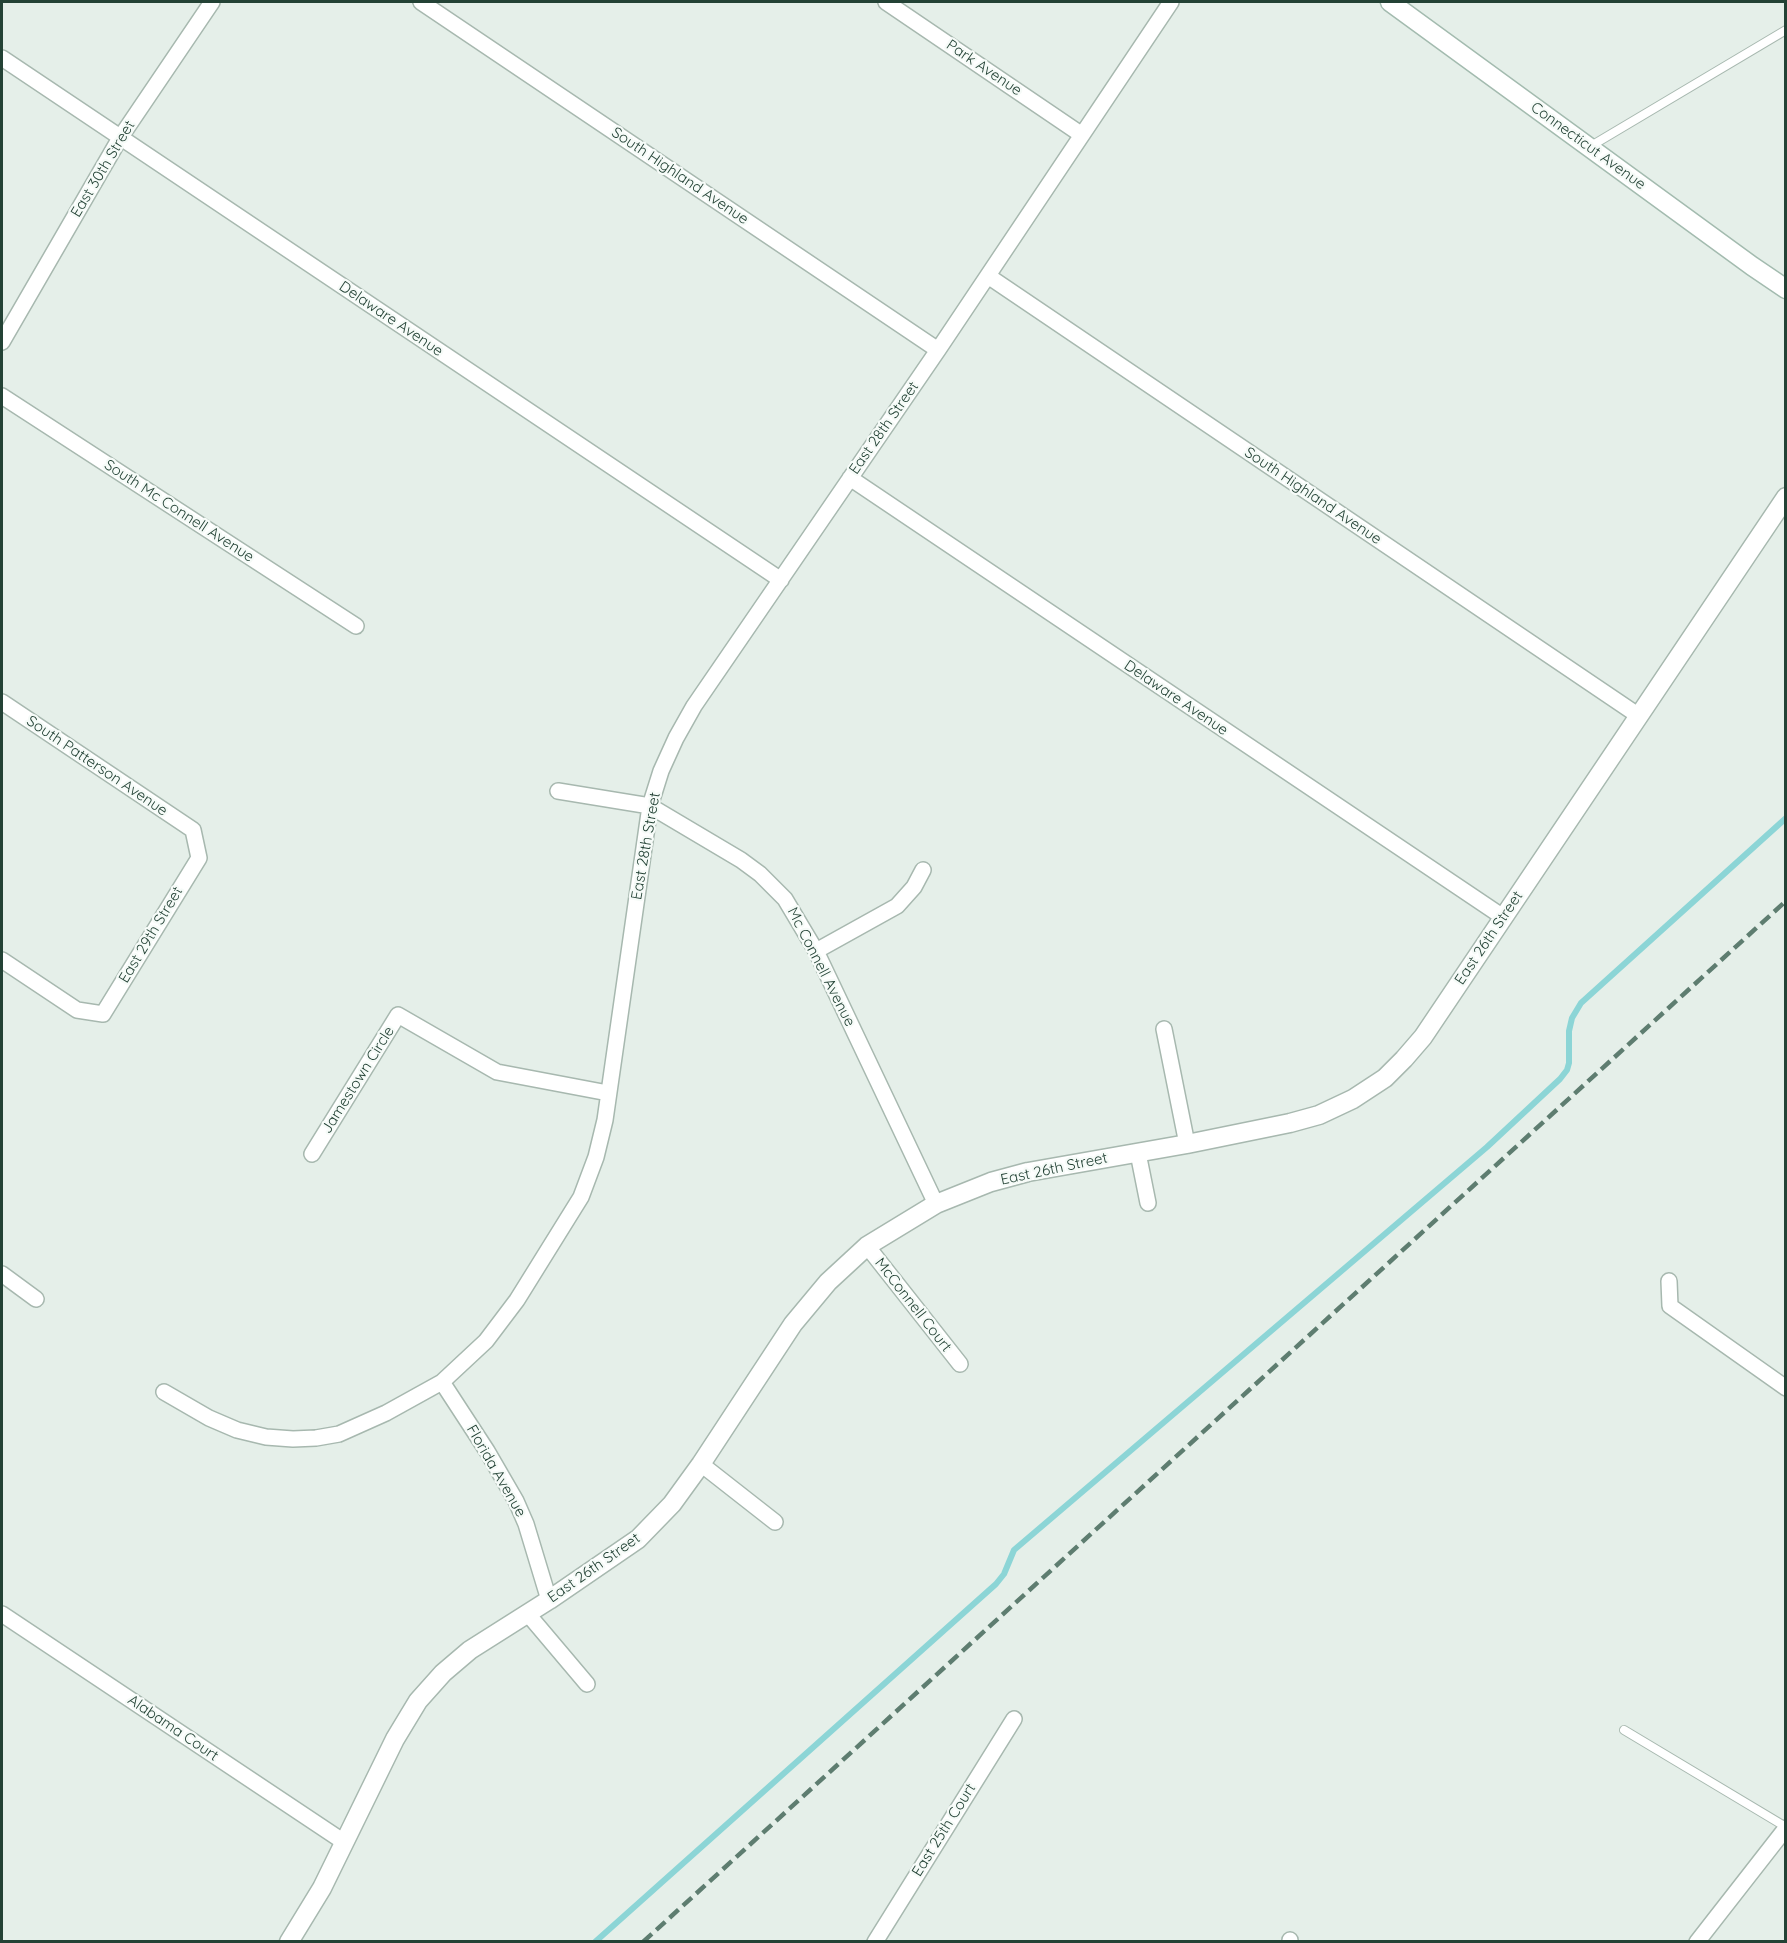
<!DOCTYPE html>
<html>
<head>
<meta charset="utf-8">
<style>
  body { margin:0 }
  #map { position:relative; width:1787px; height:1943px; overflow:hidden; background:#e5efe9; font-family:Quicksand,sans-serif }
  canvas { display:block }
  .frame { position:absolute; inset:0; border:3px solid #234235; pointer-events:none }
</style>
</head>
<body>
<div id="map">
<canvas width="1787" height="1943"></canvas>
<div class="frame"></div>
</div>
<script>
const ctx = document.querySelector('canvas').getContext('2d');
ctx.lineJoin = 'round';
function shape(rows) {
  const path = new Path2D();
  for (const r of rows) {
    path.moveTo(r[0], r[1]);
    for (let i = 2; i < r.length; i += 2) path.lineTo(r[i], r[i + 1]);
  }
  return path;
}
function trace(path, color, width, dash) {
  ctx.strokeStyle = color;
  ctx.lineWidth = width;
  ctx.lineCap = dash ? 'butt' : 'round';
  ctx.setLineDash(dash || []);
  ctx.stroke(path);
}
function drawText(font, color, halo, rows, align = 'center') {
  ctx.font = font + ' Quicksand,sans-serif';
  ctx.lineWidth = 4.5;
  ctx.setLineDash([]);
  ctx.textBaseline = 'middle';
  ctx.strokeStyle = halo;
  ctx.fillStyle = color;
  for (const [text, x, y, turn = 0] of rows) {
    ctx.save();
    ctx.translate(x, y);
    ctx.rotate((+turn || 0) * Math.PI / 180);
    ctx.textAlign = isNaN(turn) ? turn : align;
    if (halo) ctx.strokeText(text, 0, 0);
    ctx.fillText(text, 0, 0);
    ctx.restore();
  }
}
trace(shape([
  [595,1942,996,1584,1004,1574,1014,1550,1487,1147,1560,1079,1567,1070,1569,1063,1569,1031,1572,1018,1581,1003,1786,818]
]), '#8cd5d6', 6);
const service = shape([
  [1591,146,1786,30],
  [1624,1730,1786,1827]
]);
const minor = shape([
  [421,2,938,350],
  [886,2,1082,135],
  [2,58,781,580],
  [988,276,1639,716],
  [2,342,120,138,212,2],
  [2,396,356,626],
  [850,478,1503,917],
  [2,702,193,830,199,858,103,1014,77,1010,2,960],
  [558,791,650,806,741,860,760,874,785,899,816,951,936,1204],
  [816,951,897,906,914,887,923,870],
  [1164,1029,1187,1144],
  [1138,1153,1148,1203],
  [312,1154,398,1015,497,1072,608,1093],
  [867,1246,960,1364],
  [2,1274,36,1299],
  [1669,1281,1670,1306,1786,1388],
  [442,1382,487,1451,516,1501,526,1524,549,1600],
  [164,1392,209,1418,237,1430,266,1437,293,1439,316,1438,339,1434,386,1413,442,1382,486,1341,517,1300,581,1197,596,1157,605,1120,650,806,661,771,676,738,694,706,938,350,1171,2],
  [701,1464,775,1522],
  [527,1613,587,1684],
  [2,1614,344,1842],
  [1290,1940,1290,1942],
  [875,1942,1014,1719],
  [1697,1942,1786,1828]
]);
const tertiary = shape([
  [289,1942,322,1888,395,1739,418,1701,443,1673,470,1650,549,1600,638,1539,672,1504,701,1464,793,1324,828,1282,867,1246,936,1204,991,1182,1028,1172,1187,1144,1290,1123,1319,1115,1353,1099,1385,1078,1404,1059,1423,1037,1786,497]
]);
const secondary = shape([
  [1390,2,1752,266,1786,289]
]);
trace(service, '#a7b8af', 10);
trace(minor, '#a7b8af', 18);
trace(tertiary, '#a7b8af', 21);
trace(secondary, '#a3bbaf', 21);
trace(service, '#fff', 8);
trace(minor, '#fff', 15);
trace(tertiary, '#fff', 18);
trace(secondary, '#fff', 18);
trace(shape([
  [643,1942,1786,901]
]), '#5e7d70', 4.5, [12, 6]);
drawText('15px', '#234235', '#f6fbf8', [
  ["Park Avenue",984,68,34],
  ["Connecticut Avenue",1588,146,36],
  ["East 30th Street",103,169,-59],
  ["South Highland Avenue",680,176,34],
  ["Delaware Avenue",391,319,34],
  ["East 28th Street",884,428,-55],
  ["South Highland Avenue",1313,496,34],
  ["South Mc Connell Avenue",179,511,33],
  ["Delaware Avenue",1176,698,34],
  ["South Patterson Avenue",97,766,34],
  ["East 28th Street",646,846,-80],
  ["East 29th Street",151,935,-59],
  ["East 26th Street",1489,938,-56],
  ["Mc Connell Avenue",821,967,63],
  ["Jamestown Circle",358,1080,-58],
  ["East 26th Street",1054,1169,-12],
  ["McConnell Court",913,1305,52],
  ["Florida Avenue",496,1471,60],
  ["East 26th Street",594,1568,-35],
  ["Alabama Court",173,1728,34],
  ["East 25th Court",944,1830,-58]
]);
</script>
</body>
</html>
